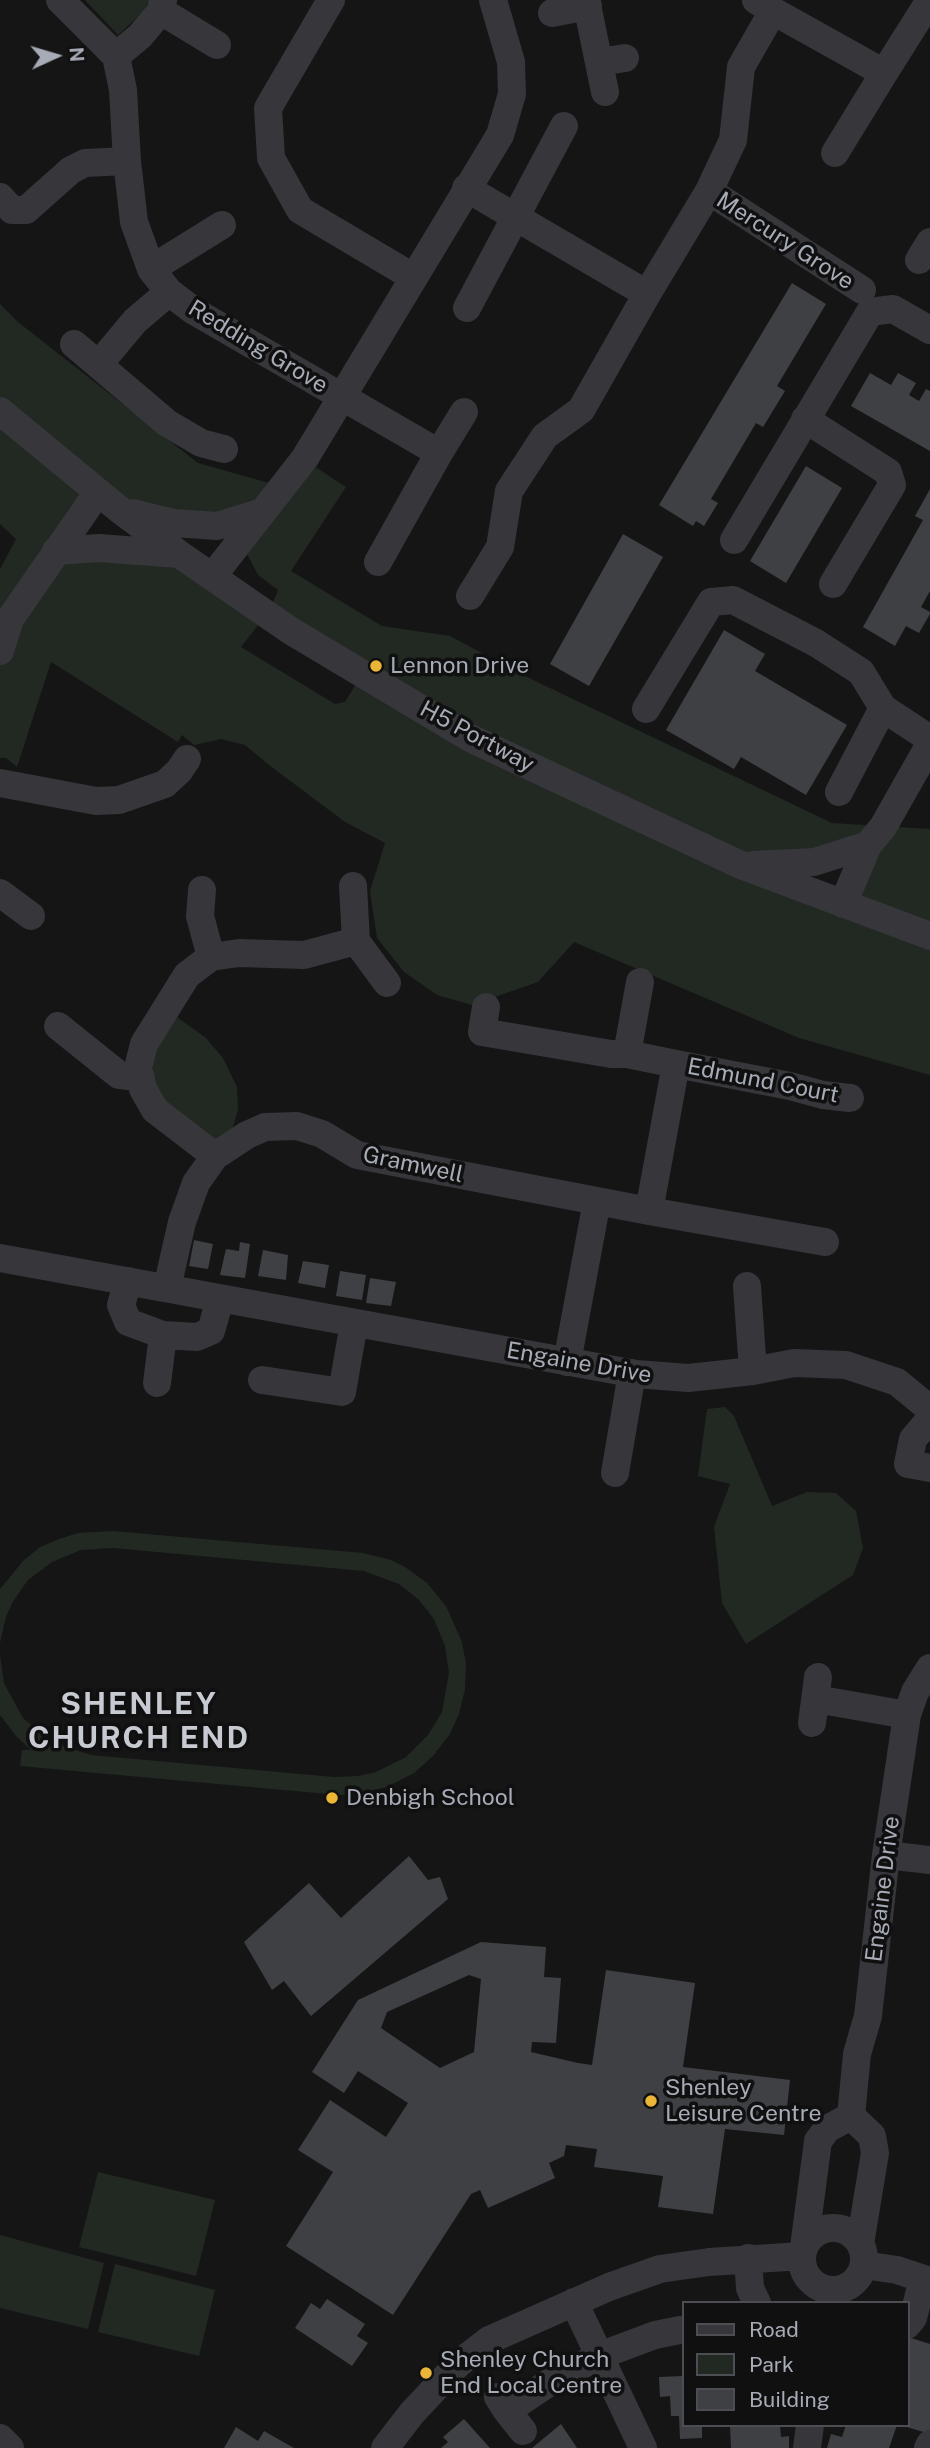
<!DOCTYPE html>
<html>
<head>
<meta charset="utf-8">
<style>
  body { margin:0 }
  #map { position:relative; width:930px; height:2448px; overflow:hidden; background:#151516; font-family:"Public Sans",sans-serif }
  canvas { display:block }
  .legend { position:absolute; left:682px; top:2301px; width:228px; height:126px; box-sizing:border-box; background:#101011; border:2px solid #4c4e53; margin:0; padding:9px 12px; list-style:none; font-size:21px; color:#a7abb6 }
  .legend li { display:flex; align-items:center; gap:14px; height:35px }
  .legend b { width:35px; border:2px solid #4c4e53 }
  .north { position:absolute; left:21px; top:21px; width:70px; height:70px; -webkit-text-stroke:5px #101011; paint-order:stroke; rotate:86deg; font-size:19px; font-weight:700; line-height:28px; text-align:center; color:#a7abb6 }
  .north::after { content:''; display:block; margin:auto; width:24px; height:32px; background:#a7abb6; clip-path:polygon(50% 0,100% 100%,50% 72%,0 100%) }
</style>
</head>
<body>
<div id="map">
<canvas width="930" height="2448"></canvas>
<ul class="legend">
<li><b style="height:9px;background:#36363b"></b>Road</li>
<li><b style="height:19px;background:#212922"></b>Park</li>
<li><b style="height:19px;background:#3f4043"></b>Building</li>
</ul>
<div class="north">N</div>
</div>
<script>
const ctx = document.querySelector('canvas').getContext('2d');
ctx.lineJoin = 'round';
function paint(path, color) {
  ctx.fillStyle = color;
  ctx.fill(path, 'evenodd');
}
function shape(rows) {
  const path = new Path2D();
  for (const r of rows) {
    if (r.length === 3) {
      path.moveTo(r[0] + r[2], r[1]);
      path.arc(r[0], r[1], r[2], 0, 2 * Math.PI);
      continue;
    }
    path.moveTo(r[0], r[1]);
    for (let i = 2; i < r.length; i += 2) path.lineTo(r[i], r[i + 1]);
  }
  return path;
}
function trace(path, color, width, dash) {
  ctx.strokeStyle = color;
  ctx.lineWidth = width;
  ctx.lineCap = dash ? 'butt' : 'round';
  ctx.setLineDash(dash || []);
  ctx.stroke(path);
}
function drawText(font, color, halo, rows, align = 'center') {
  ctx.font = font + ' "Public Sans",sans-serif';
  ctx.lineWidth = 7;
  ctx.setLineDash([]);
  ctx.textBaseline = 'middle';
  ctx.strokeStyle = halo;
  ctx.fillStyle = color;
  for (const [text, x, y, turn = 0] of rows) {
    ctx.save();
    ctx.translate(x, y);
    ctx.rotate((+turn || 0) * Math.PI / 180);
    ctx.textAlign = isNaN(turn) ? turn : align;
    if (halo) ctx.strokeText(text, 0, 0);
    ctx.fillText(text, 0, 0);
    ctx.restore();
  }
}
paint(shape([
  [85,0,151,0,140,15,118,35],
  [0,304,18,322,198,463,283,487,314,466,346,487,291,571,382,626,450,636,529,678,832,823,930,829,930,1075,799,1038,574,942,538,982,472,1005,437,995,404,972,377,938,370,891,385,843,345,822,269,765,245,745,221,739,194,745,182,735,178,742,51,662,17,767,6,758,0,758,0,569,16,539,0,524],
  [98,492,217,526,246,552,258,575,278,590,270,610,133,549,57,550],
  [270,610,362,674,345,702,335,704,241,647],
  [868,846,843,904,745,865],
  [177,1017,206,1038,223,1058,237,1087,238,1109,232,1131,216,1144,155,1092,152,1074,154,1053,171,1022],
  [725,1407,734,1416,772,1506,807,1492,836,1493,856,1511,863,1548,853,1575,746,1644,722,1603,714,1527,730,1484,698,1476,707,1409],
  [113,1531,363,1553,391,1560,405,1567,427,1583,446,1606,462,1642,466,1664,465,1689,459,1714,450,1734,433,1756,414,1773,387,1787,356,1794,339,1795,20,1766,22,1750,31,1750,16,1736,0,1715,0,1655,4,1683,23,1718,53,1743,91,1755,334,1777,358,1776,376,1772,406,1757,428,1735,442,1712,449,1673,445,1646,434,1619,418,1599,399,1584,364,1571,113,1548,81,1550,52,1562,28,1580,12,1603,6,1617,0,1643,0,1589,23,1561,40,1547,59,1539,78,1533],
  [98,2172,215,2200,196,2276,79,2247],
  [0,2235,104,2263,88,2329,0,2308],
  [115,2264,215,2290,199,2356,98,2332]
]), '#212922');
paint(shape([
  [792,283,826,304,777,386,785,391,763,427,756,423,711,499,718,503,704,526,696,521,693,526,659,505],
  [870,373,891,385,898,373,916,383,909,395,919,401,926,389,930,391,930,451,851,406],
  [806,466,842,488,786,583,750,561],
  [930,489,930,591,921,607,930,612,930,614,919,633,906,626,895,646,863,627,923,520,915,516],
  [623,534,663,557,589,686,550,664],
  [724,630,765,654,755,671,847,725,806,795,741,757,734,769,666,730],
  [194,1240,213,1244,208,1269,189,1266],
  [240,1242,250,1244,245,1278,220,1275,226,1249,239,1251],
  [263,1250,288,1255,286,1280,258,1276],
  [303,1261,329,1265,325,1288,298,1283],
  [340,1271,366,1275,362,1300,336,1296],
  [370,1278,396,1282,391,1306,366,1303],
  [409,1856,428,1880,440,1877,448,1899,311,2016,284,1981,272,1990,244,1942,309,1883,341,1918],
  [481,1942,546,1947,544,1977,561,1978,556,2043,532,2042,531,2052,578,2063,592,2065,606,1970,695,1983,683,2067,790,2080,784,2135,725,2129,713,2214,658,2207,663,2176,594,2167,597,2149,566,2145,564,2156,549,2163,555,2178,488,2208,480,2190,471,2194,393,2315,286,2246,333,2172,298,2150,330,2100,386,2137,408,2103,358,2071,344,2093,312,2072,358,2000],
  [469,1975,481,1979,474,2052,440,2068,381,2028,387,2012],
  [327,2299,365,2324,357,2336,368,2343,352,2366,295,2328,311,2303,320,2309],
  [908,2337,930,2344,930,2434,907,2427],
  [683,2376,683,2425,702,2425,702,2438,680,2439,679,2416,671,2416,670,2396,660,2397,659,2377],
  [464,2419,490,2448,441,2448,448,2442,443,2437],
  [561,2424,577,2448,532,2448],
  [730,2425,780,2425,781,2437,789,2436,789,2448,731,2448],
  [846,2425,897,2425,889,2448,827,2448,831,2434,842,2437],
  [236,2427,258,2441,264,2431,294,2448,224,2448]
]), '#3f4043');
trace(shape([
  [60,0,116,56,123,90,127,161,134,222,151,269,169,292,194,311,439,453,378,562],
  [331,0,268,108,271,158,300,210,413,277],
  [586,0,605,92],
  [161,11,217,45],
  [773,11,884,73,835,153],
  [552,13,588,6],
  [116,56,140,36,161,11,163,0],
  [600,62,625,58],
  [884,73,930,0],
  [466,188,647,294,581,410,545,436,509,491,500,547,470,596],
  [709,191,733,140,741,67,773,11,756,0],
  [0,197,12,210,26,210,71,170,85,163,127,161],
  [919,260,930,242],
  [151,269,222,225],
  [647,294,709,191,862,290],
  [467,308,564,126],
  [74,344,167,423,201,443,224,449],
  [99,364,135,321,169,292],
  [0,411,120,510,179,554,291,631,470,738,743,866,930,936],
  [805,419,888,472,892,485,833,584],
  [439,453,464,412],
  [133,513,174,523,217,526,262,512],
  [734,540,870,312,893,309,930,330],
  [56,551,99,548,179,554],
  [212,577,305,458,500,135,512,94,511,62,493,0],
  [0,651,10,619,98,492],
  [646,709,711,602,733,600,816,643,861,672,883,708],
  [0,783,96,801,119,800,165,784,179,771,187,759],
  [839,792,883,708,930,739],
  [753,865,814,862,868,845],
  [353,886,356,941],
  [202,890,200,916,211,957],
  [0,893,31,916],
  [843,904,868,845,883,827,930,744],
  [640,982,627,1054,676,1064],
  [486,1007,482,1032,611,1054,627,1054],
  [58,1026,119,1075,141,1078],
  [215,1156,155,1110,143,1089,138,1068,144,1044,187,975,211,957,239,953,304,955,356,941,387,983],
  [649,1211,676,1064,790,1086,823,1095,850,1098],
  [0,1258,636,1374,688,1378,753,1371,794,1363,846,1365,897,1382,930,1409],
  [128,1281,121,1305,128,1322,163,1335,197,1337,211,1331,220,1299],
  [747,1286,753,1371],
  [167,1288,182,1222,196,1183,215,1156,247,1135,265,1127,297,1126,322,1134,357,1155,649,1211,825,1242],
  [567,1362,597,1201],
  [262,1380,342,1392,354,1323],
  [157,1383,163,1335],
  [930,1419,913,1439,908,1464,930,1468],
  [615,1473,632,1373],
  [816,1699,907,1715],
  [812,1723,818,1677],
  [886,1855,930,1860],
  [851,2116,857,2054,868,2016,886,1855,907,1715,915,1692,930,1668],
  [851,2116,872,2136,875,2153,860,2244],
  [833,2259,31],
  [804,2247,818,2141,827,2129,851,2116],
  [748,2258,750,2288,757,2303],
  [864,2265,897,2270,930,2281],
  [574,2302,643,2448],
  [907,2325,913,2318,923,2279],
  [498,2397,507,2411,550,2382,599,2356,655,2335,680,2330],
  [507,2411,523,2431],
  [0,2438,10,2448],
  [385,2448,412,2413,458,2364,489,2340,609,2287,660,2269,709,2262,802,2256],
  [807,2448,810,2425],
  [928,2448,930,2444]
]), '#36363b', 28);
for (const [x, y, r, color] of [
  [376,666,7,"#ebb638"],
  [332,1798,7,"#ebb638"],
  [651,2101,7,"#ebb638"],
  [426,2373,7,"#ebb638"]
]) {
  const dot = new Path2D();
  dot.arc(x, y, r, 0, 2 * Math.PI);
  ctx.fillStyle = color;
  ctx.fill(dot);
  trace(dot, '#101011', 2.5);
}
drawText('23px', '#a7abb6', '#101011', [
  ["Mercury Grove",785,241,33],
  ["Redding Grove",258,347,31],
  ["H5 Portway",477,737,28],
  ["Edmund Court",763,1081,11],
  ["Gramwell",413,1165,12],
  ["Engaine Drive",579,1363,10],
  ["Engaine Drive",883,1889,-83]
]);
drawText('23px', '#a7abb6', '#101011', [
  ["Lennon Drive",390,666],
  ["Denbigh School",346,1798],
  ["Shenley",665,2088],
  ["Leisure Centre",665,2114],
  ["Shenley Church",440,2360],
  ["End Local Centre",440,2386]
], 'left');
ctx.letterSpacing = '2px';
drawText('bold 30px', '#c8cad2', '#101011', [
  ["SHENLEY",139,1705],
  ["CHURCH END",139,1739]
]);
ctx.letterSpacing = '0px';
</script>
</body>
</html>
